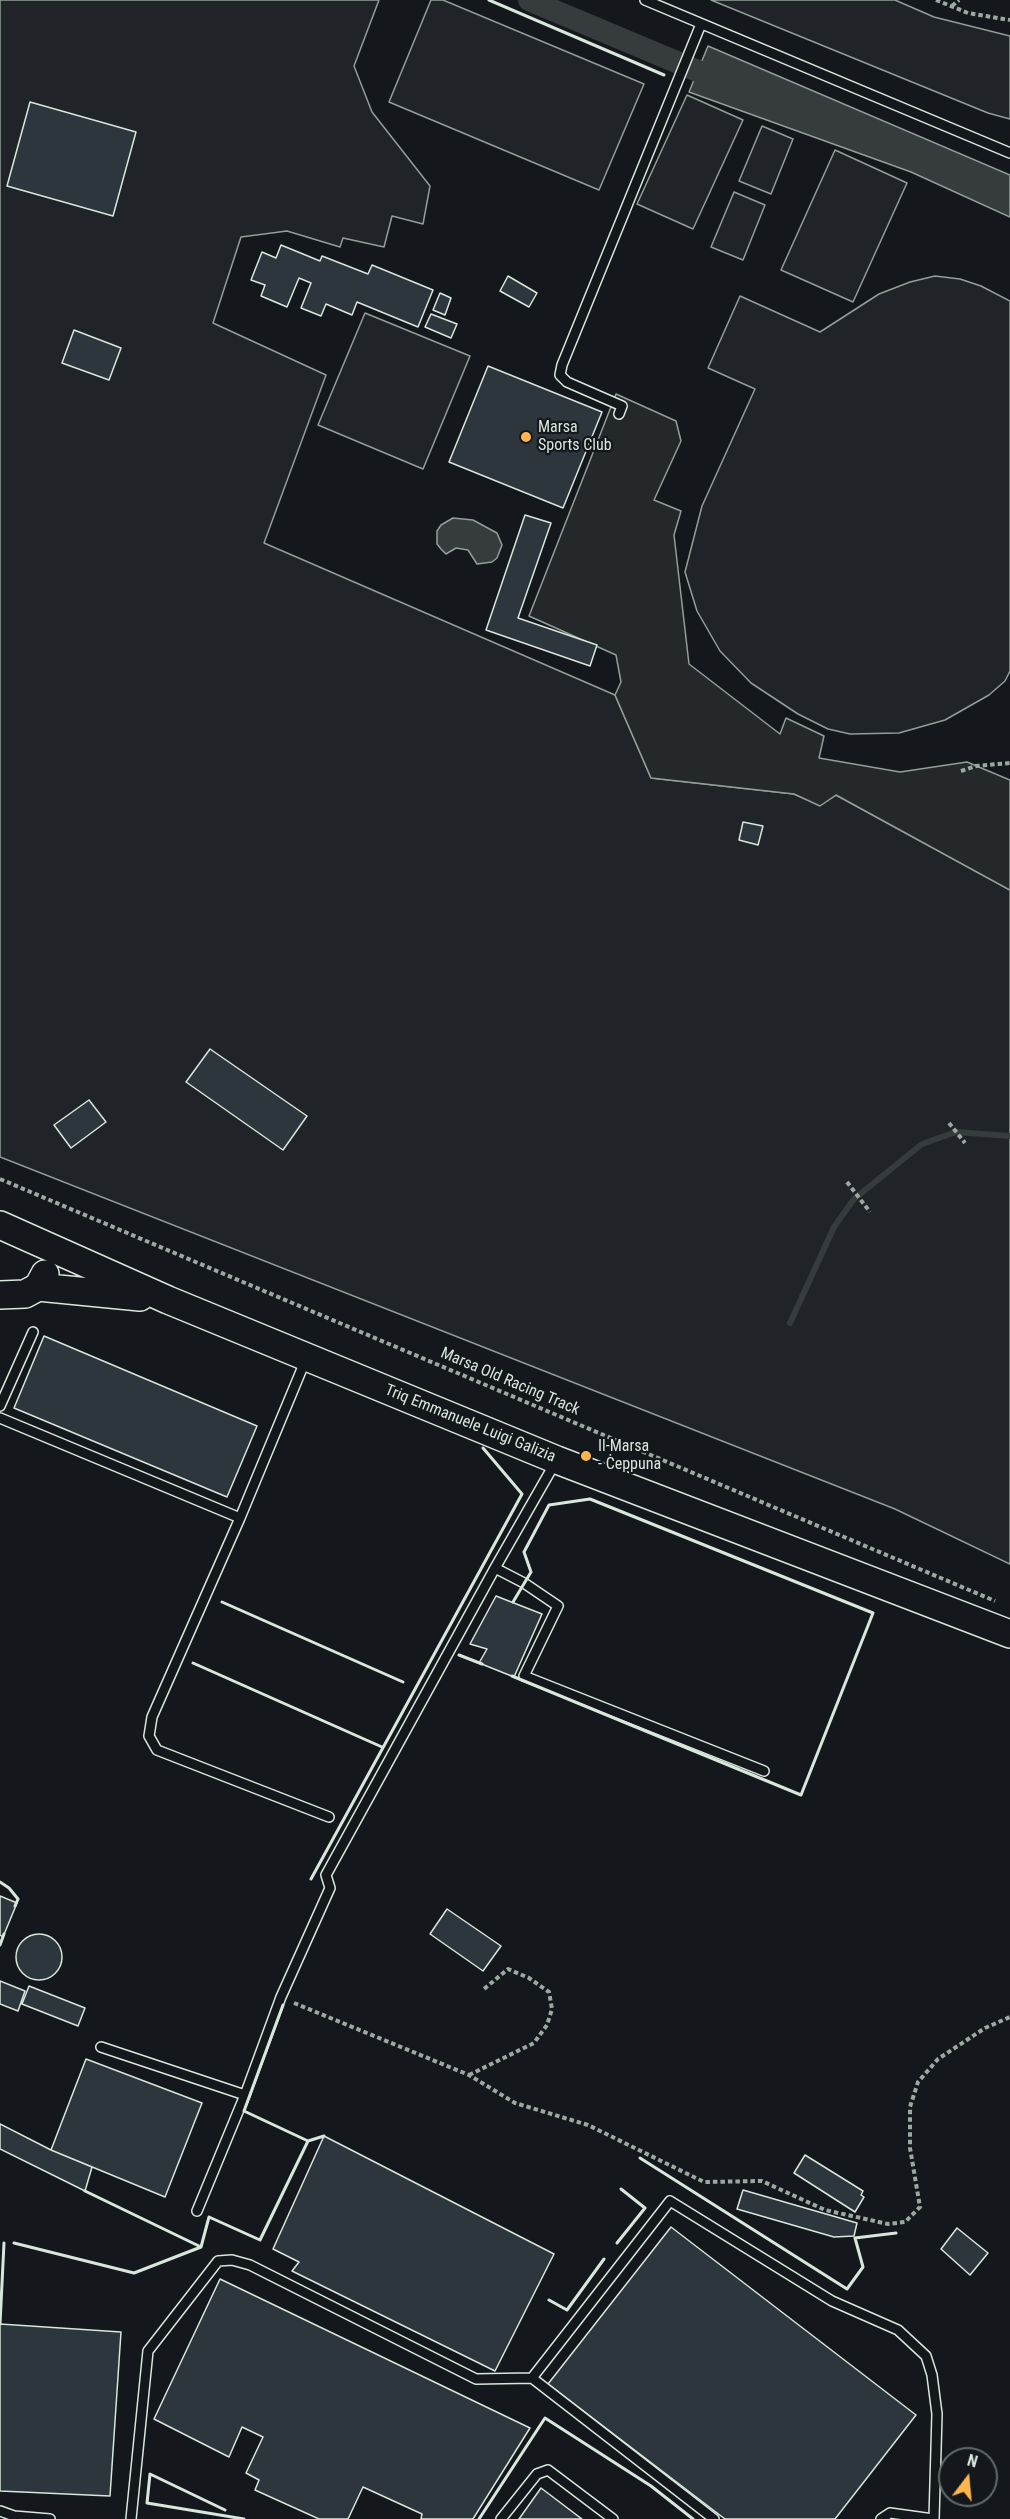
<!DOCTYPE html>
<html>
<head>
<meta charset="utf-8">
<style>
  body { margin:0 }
  #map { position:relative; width:1010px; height:2519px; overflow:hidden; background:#14181c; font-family:"Roboto Condensed",sans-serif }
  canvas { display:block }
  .north { position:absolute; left:938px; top:2447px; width:60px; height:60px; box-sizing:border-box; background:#14181c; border:2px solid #626a69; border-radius:50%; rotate:16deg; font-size:16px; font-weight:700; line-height:24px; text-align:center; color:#d8e6dc }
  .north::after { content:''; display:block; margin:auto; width:21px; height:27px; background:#ffb74d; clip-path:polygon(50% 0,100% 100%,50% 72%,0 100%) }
</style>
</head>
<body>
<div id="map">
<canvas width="1010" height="2519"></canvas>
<div class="north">N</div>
</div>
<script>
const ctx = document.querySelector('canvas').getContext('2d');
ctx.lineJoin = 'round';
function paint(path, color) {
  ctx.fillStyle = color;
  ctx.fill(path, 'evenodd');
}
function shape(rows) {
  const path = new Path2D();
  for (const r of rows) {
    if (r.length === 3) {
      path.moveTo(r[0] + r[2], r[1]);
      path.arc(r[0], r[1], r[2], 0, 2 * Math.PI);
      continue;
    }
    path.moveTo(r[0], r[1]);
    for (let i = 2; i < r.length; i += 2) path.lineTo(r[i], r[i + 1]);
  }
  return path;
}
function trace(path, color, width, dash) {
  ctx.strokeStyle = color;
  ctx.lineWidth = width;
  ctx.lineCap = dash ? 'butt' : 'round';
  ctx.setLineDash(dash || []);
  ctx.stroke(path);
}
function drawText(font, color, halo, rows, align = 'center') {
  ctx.font = font + ' "Roboto Condensed",sans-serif';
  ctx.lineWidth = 4.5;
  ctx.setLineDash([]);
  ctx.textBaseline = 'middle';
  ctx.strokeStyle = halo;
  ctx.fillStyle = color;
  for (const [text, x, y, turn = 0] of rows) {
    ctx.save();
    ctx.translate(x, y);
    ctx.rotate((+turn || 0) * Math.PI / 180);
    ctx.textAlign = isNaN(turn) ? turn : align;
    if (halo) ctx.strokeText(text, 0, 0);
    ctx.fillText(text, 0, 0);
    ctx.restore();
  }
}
const green = shape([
  [0,0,379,0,354,66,372,112,430,186,423,224,392,216,384,247,343,238,340,247,287,231,241,237,213,323,326,375,264,543,615,695,651,778,794,794,820,805,836,795,1010,890,1010,1564,895,1509,0,1157,0,0],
  [431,0,443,0,644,84,599,190,389,102,431,0],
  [711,0,895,0,934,17,1010,36,1010,119,988,113,711,0],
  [687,95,743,120,693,229,637,204,687,95],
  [762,126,793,139,771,194,739,181,762,126],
  [835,150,907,183,853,302,781,270,835,150],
  [734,192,765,205,743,260,711,247,734,192],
  [935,276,960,279,981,286,1010,301,1010,671,1005,681,989,695,945,720,899,733,850,734,828,729,798,714,751,683,720,651,697,611,685,572,702,506,755,389,708,368,740,296,820,332,879,294,910,282,935,276],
  [365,313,470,356,423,469,318,425,365,313]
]);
paint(green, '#202428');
trace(green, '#939e99', 1.5);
const parking = shape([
  [616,394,676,421,681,441,654,500,681,511,674,535,689,664,780,734,786,718,824,736,819,758,900,772,967,762,1010,780,1010,890,836,795,820,806,794,794,651,778,615,695,621,682,616,655,529,616,616,394]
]);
paint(parking, '#24282b');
trace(parking, '#939e99', 1.5);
const water = shape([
  [708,46,1010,175,1010,217,911,172,689,92,708,46],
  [453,518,473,520,497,533,502,545,497,558,492,562,477,564,468,550,456,548,446,554,441,549,437,544,437,531,441,525,453,518]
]);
paint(water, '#363b3e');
trace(water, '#939e99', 1.5);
trace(shape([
  [790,1323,834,1227,854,1199,922,1144,956,1132,1010,1136]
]), '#363b3e', 6);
trace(shape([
  [529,0,724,82]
]), '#363b3e', 22);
const building = shape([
  [30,102,136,132,113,216,7,186,30,102],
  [281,245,320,261,322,256,368,274,372,265,433,290,418,327,357,302,352,315,326,304,321,316,301,308,311,283,299,278,287,307,261,296,265,285,251,280,262,252,276,258,281,245],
  [508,276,537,293,529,307,500,291,508,276],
  [440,293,451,298,445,315,433,310,440,293],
  [431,314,457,324,451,338,425,327,431,314],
  [74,330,121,348,109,380,62,363,74,330],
  [488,366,602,412,563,508,449,462,488,366],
  [525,515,551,523,518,618,597,645,590,666,486,630,525,515],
  [743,822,763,826,758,845,739,840,743,822],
  [210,1049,307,1116,283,1150,186,1082,210,1049],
  [89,1100,106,1122,71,1148,54,1125,89,1100],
  [44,1336,257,1426,227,1497,14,1408,44,1336],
  [496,1596,542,1614,514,1677,479,1663,487,1649,470,1644,496,1596],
  [0,1896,17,1903,3,1937,0,1935,0,1896],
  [447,1909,501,1946,483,1971,430,1934,447,1909],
  [39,1957,23],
  [0,1981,25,1991,18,2011,0,2004,0,1981],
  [29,1986,85,2008,78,2026,22,2004,29,1986],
  [86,2059,202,2103,165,2197,51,2150,86,2059],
  [0,2124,51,2150,92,2167,85,2191,0,2149,0,2124],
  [324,2136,554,2254,495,2371,292,2271,299,2262,273,2249,324,2136],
  [805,2155,863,2191,861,2195,864,2197,855,2212,794,2173,805,2155],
  [743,2190,857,2223,854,2236,834,2237,737,2209,743,2190],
  [671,2227,916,2415,835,2519,725,2519,548,2384,671,2227],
  [957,2228,988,2253,970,2275,941,2249,957,2228],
  [220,2279,530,2428,473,2519,421,2519,422,2514,363,2487,348,2519,319,2519,255,2490,259,2480,246,2473,263,2437,242,2427,229,2457,154,2419,220,2279],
  [0,2324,121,2332,110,2496,0,2491,0,2324],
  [541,2488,582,2519,519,2519,541,2488]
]);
paint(building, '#2c363c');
trace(building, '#d8e6dc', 1.5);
const lane = shape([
  [645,0,1010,153],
  [619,414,622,406,567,382,560,375,562,365,701,24],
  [306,1359,240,1518,152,1717,149,1736,157,1750,329,1817],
  [0,1406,33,1332],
  [0,1418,240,1518],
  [495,1568,524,1583,558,1606,524,1676,764,1771],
  [101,2047,245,2095],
  [197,2211,245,2095,281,1997,330,1888,326,1875,495,1568,555,1463],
  [532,2378,714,2519],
  [0,2511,14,2516,50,2519],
  [131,2519,148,2351,218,2261,232,2260,250,2265,476,2379,532,2378,670,2201,832,2301,898,2330,926,2356,932,2375,937,2414,934,2519],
  [501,2519,537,2474,548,2470,613,2519],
  [881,2519,890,2513,933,2519]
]);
const secondary = shape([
  [0,1225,168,1300,557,1460,1010,1634],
  [38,1287,140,1297],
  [0,1295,25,1294,38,1287,45,1274]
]);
trace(lane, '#d8e6dc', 12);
trace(secondary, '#d8e6dc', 30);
trace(shape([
  [936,0,968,13,1010,20],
  [952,6,959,0],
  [961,771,976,766,1010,763],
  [949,1123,965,1143],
  [0,1179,995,1601],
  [847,1182,870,1212],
  [294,2003,469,2075,515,2103,588,2125,704,2182,762,2181,825,2210,888,2224,905,2222,920,2207,910,2148,910,2107,918,2082,938,2059,985,2028,1010,2017],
  [469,2075,534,2043,547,2025,552,2009,549,1992,529,1978,508,1969,484,1989]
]), '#9da8a2', 4, [4.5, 3]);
trace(lane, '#14181c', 9);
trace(secondary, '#14181c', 27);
trace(shape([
  [489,0,664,75],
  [222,1602,403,1682],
  [459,1655,482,1664],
  [193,1663,382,1747],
  [512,1676,801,1795,873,1613,590,1499,549,1505,524,1552,531,1572,513,1602],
  [311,1879,522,1494,483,1448],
  [0,1882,9,1888,18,1899,15,1906],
  [0,1945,4,1934],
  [283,2005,244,2111,308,2141,324,2136],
  [640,2158,847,2289,863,2267,855,2238,896,2233],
  [85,2191,201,2247,209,2217,260,2240,308,2141],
  [14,2243,134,2273,201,2247],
  [617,2243,645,2208,621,2189],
  [549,2300,567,2310,604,2259],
  [0,2324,4,2243],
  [225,2510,150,2474,147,2503,244,2519],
  [479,2519,545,2418,651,2486,693,2519]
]), '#d8e6dc', 3);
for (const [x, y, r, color] of [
  [526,437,6,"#ffb74d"],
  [586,1456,6,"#ffb74d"]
]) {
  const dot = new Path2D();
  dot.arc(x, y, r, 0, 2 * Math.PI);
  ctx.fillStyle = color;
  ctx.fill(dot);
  trace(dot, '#14181c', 2);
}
drawText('16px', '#d8e6dc', '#14181c', [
  ["Marsa",538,428],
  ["Sports Club",538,446],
  ["Il-Marsa",598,1447],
  ["- Ċeppuna",598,1465]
], 'left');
drawText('16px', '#d8e6dc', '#14181c', [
  ["Marsa Old Racing Track",510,1382,23],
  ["Triq Emmanuele Luigi Galizia",470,1424,22]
]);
</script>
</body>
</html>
